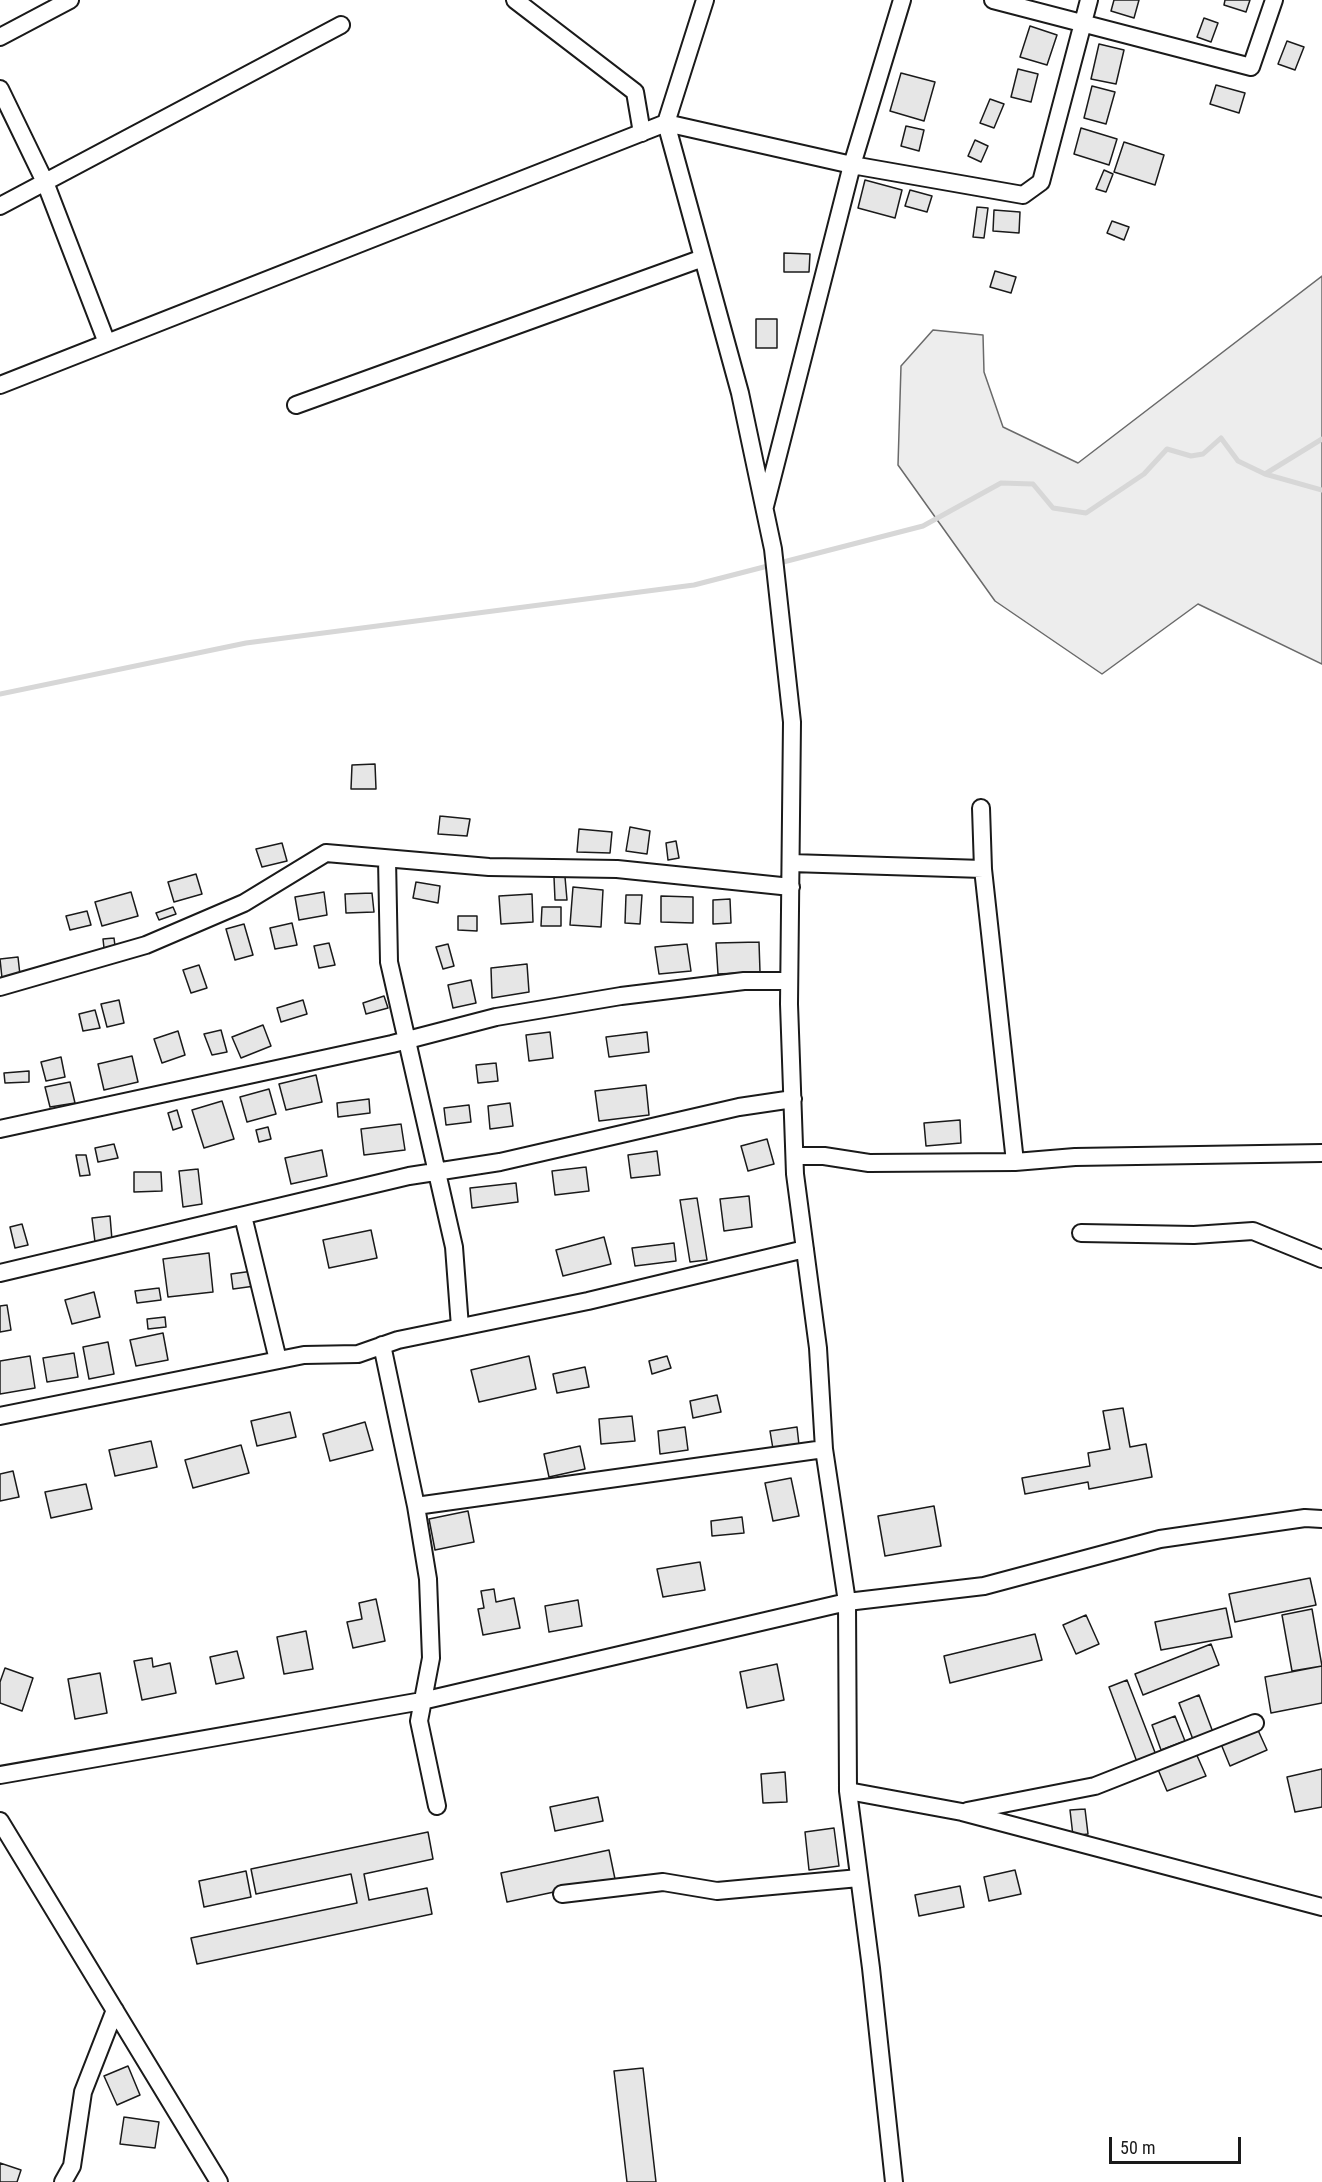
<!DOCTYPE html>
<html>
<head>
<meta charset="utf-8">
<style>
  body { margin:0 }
  #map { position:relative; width:1322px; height:2182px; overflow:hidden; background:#fff; font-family:"Roboto Condensed",sans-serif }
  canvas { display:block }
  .scale { position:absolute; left:1109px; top:2137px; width:132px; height:27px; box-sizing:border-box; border:3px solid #1a1a1a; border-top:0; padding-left:8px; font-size:18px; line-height:21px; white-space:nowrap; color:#1a1a1a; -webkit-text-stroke:4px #fff; paint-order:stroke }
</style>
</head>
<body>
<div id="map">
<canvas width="1322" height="2182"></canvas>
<div class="scale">50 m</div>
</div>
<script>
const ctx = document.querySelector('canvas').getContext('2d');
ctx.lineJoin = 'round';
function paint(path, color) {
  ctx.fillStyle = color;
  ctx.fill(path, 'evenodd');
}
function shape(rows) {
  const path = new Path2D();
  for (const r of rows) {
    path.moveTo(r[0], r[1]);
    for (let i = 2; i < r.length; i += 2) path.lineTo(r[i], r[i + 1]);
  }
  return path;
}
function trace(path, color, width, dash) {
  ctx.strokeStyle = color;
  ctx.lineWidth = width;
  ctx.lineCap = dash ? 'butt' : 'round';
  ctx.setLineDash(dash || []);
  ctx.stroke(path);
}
const green = shape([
  [1322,276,1322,664,1198,604,1102,674,995,601,898,465,901,366,933,330,983,335,984,372,1003,427,1078,463,1322,276]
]);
paint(green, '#ededed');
trace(green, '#6a6a6a', 1.5);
trace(shape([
  [1265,474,1322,490],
  [0,694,246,643,694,585,923,526,1001,483,1033,484,1053,508,1086,513,1144,474,1167,449,1191,456,1203,454,1221,438,1238,461,1265,474,1322,439]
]), '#d7d7d7', 5);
const building = shape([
  [1114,0,1139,0,1134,18,1111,11,1114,0],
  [1225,0,1250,0,1246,12,1224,5,1225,0],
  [1204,18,1218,23,1211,42,1197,37,1204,18],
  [1030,26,1057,35,1047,65,1020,57,1030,26],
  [1287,41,1304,47,1295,70,1278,64,1287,41],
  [1099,44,1124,50,1116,84,1091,79,1099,44],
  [1018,69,1038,74,1031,102,1011,97,1018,69],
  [901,73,935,82,924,121,890,111,901,73],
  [1216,85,1245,93,1239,113,1210,104,1216,85],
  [1092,86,1115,92,1106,124,1084,118,1092,86],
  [990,99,1004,104,994,128,980,123,990,99],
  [906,126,924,130,919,151,901,146,906,126],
  [1081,128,1117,139,1109,165,1074,154,1081,128],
  [975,140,988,146,981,162,968,156,975,140],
  [1124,142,1164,155,1155,185,1114,172,1124,142],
  [1104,170,1113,174,1106,192,1096,189,1104,170],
  [865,180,902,190,895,218,858,208,865,180],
  [910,190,932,196,927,212,905,206,910,190],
  [977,207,988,208,984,238,973,237,977,207],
  [994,210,1020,212,1019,233,993,231,994,210],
  [1112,221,1129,227,1124,240,1107,233,1112,221],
  [784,253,810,254,809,272,784,272,784,253],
  [995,271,1016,277,1011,293,990,287,995,271],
  [756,319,777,319,777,348,756,348,756,319],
  [375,764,376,789,351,789,352,765,375,764],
  [440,816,470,819,467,836,438,834,440,816],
  [630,827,650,831,647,854,626,851,630,827],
  [579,829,612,832,610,853,577,852,579,829],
  [676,841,679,858,668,860,666,843,676,841],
  [282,843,287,861,262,867,256,849,282,843],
  [196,874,202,894,174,902,168,882,196,874],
  [554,877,565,877,567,900,555,900,554,877],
  [416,882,440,886,438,903,413,898,416,882],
  [573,887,603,890,601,927,570,925,573,887],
  [131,892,138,916,102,926,95,902,131,892],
  [324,892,327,915,299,920,295,897,324,892],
  [372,893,374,912,346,913,345,894,372,893],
  [532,894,533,922,501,924,499,896,532,894],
  [626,895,642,895,640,924,625,923,626,895],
  [661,896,693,897,693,923,661,922,661,896],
  [730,899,731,923,713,924,713,900,730,899],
  [173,907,176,914,159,920,156,913,173,907],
  [542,907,561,907,561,926,541,926,542,907],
  [87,911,91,925,70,930,66,916,87,911],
  [458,916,477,916,477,931,458,930,458,916],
  [292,923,297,945,275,949,270,928,292,923],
  [244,924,253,955,235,960,226,929,244,924],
  [114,938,115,946,104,948,103,939,114,938],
  [759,942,760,972,718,974,716,943,759,942],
  [329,943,335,965,319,968,314,946,329,943],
  [448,944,454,966,443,969,436,947,448,944],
  [687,944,691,971,659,974,655,947,687,944],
  [18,957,20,975,2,978,0,959,18,957],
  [527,964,529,992,492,998,491,968,527,964],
  [199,965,207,988,191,993,183,970,199,965],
  [471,980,476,1003,453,1008,448,985,471,980],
  [384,996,388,1008,366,1014,363,1003,384,996],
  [119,1000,124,1023,107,1027,101,1004,119,1000],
  [303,1000,307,1014,281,1022,277,1008,303,1000],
  [95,1010,100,1028,83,1031,79,1014,95,1010],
  [263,1025,271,1046,241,1058,232,1037,263,1025],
  [221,1030,227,1052,212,1055,204,1034,221,1030],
  [178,1031,185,1055,162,1063,154,1039,178,1031],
  [550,1032,553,1058,529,1061,526,1035,550,1032],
  [647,1032,649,1052,609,1057,606,1037,647,1032],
  [132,1056,138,1082,104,1090,98,1064,132,1056],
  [61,1057,65,1077,46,1081,41,1062,61,1057],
  [496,1063,498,1081,478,1083,476,1065,496,1063],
  [29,1071,29,1082,5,1083,4,1073,29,1071],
  [316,1075,322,1102,286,1110,279,1084,316,1075],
  [70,1082,75,1103,50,1107,45,1087,70,1082],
  [646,1085,649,1115,599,1121,595,1091,646,1085],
  [269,1089,276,1114,247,1122,240,1097,269,1089],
  [369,1099,370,1113,338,1117,337,1103,369,1099],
  [222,1101,234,1139,204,1148,192,1110,222,1101],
  [510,1103,513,1126,490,1129,488,1106,510,1103],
  [469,1105,471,1122,446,1125,444,1108,469,1105],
  [177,1110,182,1127,173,1130,168,1113,177,1110],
  [960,1120,961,1143,926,1146,924,1123,960,1120],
  [401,1124,405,1150,364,1155,361,1129,401,1124],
  [268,1127,271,1139,259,1142,256,1130,268,1127],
  [767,1139,774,1164,748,1171,741,1146,767,1139],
  [114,1144,118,1158,98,1162,95,1148,114,1144],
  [322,1150,327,1176,291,1184,285,1158,322,1150],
  [657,1151,660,1175,631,1178,628,1155,657,1151],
  [76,1155,86,1155,90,1175,80,1176,76,1155],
  [586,1167,589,1191,555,1195,552,1171,586,1167],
  [198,1169,202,1204,183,1207,179,1171,198,1169],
  [134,1172,161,1172,162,1191,134,1192,134,1172],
  [516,1183,518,1202,472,1208,470,1188,516,1183],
  [749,1196,752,1227,724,1231,720,1199,749,1196],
  [697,1198,707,1260,690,1262,680,1200,697,1198],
  [110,1216,112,1240,95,1242,92,1218,110,1216],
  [22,1224,28,1245,15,1248,10,1227,22,1224],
  [371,1230,377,1258,329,1268,323,1240,371,1230],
  [604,1237,611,1264,563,1276,556,1250,604,1237],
  [674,1243,676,1261,635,1266,632,1248,674,1243],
  [209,1253,213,1292,168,1297,163,1259,209,1253],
  [253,1271,255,1286,233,1289,231,1274,253,1271],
  [159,1288,161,1300,137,1303,135,1291,159,1288],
  [94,1292,100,1317,72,1324,65,1300,94,1292],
  [7,1305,11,1330,0,1332,0,1306,7,1305],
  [165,1317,166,1327,148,1329,147,1319,165,1317],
  [163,1333,168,1360,136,1366,130,1340,163,1333],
  [108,1342,114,1374,89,1379,83,1347,108,1342],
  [74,1353,78,1377,47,1382,43,1358,74,1353],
  [30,1356,35,1388,0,1394,0,1361,30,1356],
  [529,1356,536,1389,479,1402,471,1370,529,1356],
  [667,1356,671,1368,652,1374,649,1361,667,1356],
  [585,1367,589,1387,557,1393,553,1374,585,1367],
  [717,1395,721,1412,693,1418,690,1401,717,1395],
  [1123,1408,1130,1447,1146,1444,1152,1477,1089,1489,1088,1482,1025,1494,1022,1478,1090,1466,1088,1453,1110,1449,1103,1411,1123,1408],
  [290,1412,296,1437,257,1446,251,1421,290,1412],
  [632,1416,635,1441,601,1444,599,1419,632,1416],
  [365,1422,373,1450,330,1461,323,1434,365,1422],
  [685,1427,688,1450,660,1454,658,1431,685,1427],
  [797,1427,799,1445,773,1449,770,1431,797,1427],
  [151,1441,157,1467,115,1476,109,1450,151,1441],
  [241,1445,249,1473,193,1488,185,1460,241,1445],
  [580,1446,585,1469,549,1477,544,1454,580,1446],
  [13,1471,19,1497,0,1501,0,1474,13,1471],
  [791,1478,799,1516,773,1521,765,1483,791,1478],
  [86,1484,92,1509,51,1518,45,1492,86,1484],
  [934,1506,941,1546,885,1556,878,1516,934,1506],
  [468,1511,474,1542,435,1550,429,1519,468,1511],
  [742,1517,744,1533,712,1536,711,1521,742,1517],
  [700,1562,705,1590,663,1597,657,1569,700,1562],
  [1310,1578,1316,1605,1235,1622,1229,1594,1310,1578],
  [494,1589,496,1602,514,1598,520,1628,483,1635,478,1609,484,1608,481,1591,494,1589],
  [376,1599,385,1641,353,1648,347,1622,362,1619,359,1603,376,1599],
  [578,1600,582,1626,549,1632,545,1606,578,1600],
  [1226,1608,1232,1637,1161,1650,1155,1622,1226,1608],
  [1312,1609,1322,1666,1292,1671,1282,1615,1312,1609],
  [1086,1615,1099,1644,1076,1654,1063,1625,1086,1615],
  [306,1631,313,1669,284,1674,277,1637,306,1631],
  [1035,1634,1042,1660,950,1683,944,1656,1035,1634],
  [1211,1644,1219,1665,1143,1695,1135,1674,1211,1644],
  [237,1651,244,1678,216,1684,210,1657,237,1651],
  [152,1658,153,1667,170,1663,176,1693,142,1700,134,1661,152,1658],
  [777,1664,784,1700,747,1708,740,1672,777,1664],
  [1322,1666,1322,1703,1271,1713,1265,1677,1322,1666],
  [5,1668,33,1678,22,1711,0,1703,0,1682,5,1668],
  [100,1673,107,1713,75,1719,68,1679,100,1673],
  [1127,1680,1156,1755,1137,1762,1109,1687,1127,1680],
  [1199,1695,1214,1735,1194,1742,1179,1703,1199,1695],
  [1175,1716,1185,1741,1161,1750,1152,1725,1175,1716],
  [1257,1728,1267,1750,1230,1766,1221,1744,1257,1728],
  [1195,1751,1206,1776,1167,1791,1157,1767,1195,1751],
  [1322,1769,1322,1807,1295,1812,1287,1777,1322,1769],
  [785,1772,787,1802,763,1803,761,1774,785,1772],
  [598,1797,603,1821,555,1831,550,1807,598,1797],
  [1085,1809,1088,1834,1073,1836,1070,1810,1085,1809],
  [834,1828,839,1866,809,1870,805,1832,834,1828],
  [428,1832,433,1859,364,1874,369,1900,427,1888,432,1914,197,1964,191,1938,357,1903,351,1874,256,1894,251,1869,428,1832],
  [609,1850,615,1879,507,1902,501,1873,609,1850],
  [1015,1870,1021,1894,989,1901,984,1877,1015,1870],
  [246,1871,251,1897,204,1907,199,1881,246,1871],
  [960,1886,964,1907,919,1916,915,1895,960,1886],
  [128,2066,140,2095,117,2105,104,2076,128,2066],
  [643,2068,656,2182,627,2182,614,2071,643,2068],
  [124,2117,159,2122,155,2148,120,2144,124,2117],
  [0,2163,21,2170,17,2182,0,2182,0,2163]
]);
paint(building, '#e6e6e6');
trace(building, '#1a1a1a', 1.5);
const street = shape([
  [515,0,635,92,642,133],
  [705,0,666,123,740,393,773,549,792,722,789,1004,795,1174,818,1348,824,1449,847,1602,848,1791,871,1968,894,2182],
  [993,0,1251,67,1274,0],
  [0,37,70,0],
  [0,89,45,182,107,343],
  [0,206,341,25],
  [0,385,666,123,852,165,1023,195,1041,182,1089,0],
  [296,405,703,258],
  [765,506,852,165,902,0],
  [981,808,983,869,1015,1162],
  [387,859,389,962,454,1247,460,1327],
  [791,863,983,869],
  [0,987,146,945,244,903,326,853,489,867,617,869,791,887],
  [0,1129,392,1044,496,1017,621,996,744,981,789,981],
  [795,1156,824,1156,869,1163,1015,1162,1075,1157,1322,1153],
  [243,1216,278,1360],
  [1081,1233,1194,1235,1253,1231,1322,1259],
  [0,1273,409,1176,500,1162,739,1107,793,1099],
  [382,1345,416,1506,824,1449],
  [0,1416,304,1355,358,1354,398,1340,588,1301,805,1249],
  [416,1506,428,1579,431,1658,419,1721,437,1806],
  [0,1775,422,1701,847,1602,984,1586,1160,1539,1305,1518,1322,1519],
  [848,1791,962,1812,1322,1907],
  [967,1811,1095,1786,1255,1723],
  [0,1821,219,2182],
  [562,1894,663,1882,717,1891,859,1878],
  [63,2182,72,2166,83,2092,115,2010]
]);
trace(street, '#1a1a1a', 20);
trace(street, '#fff', 16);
</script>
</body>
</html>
